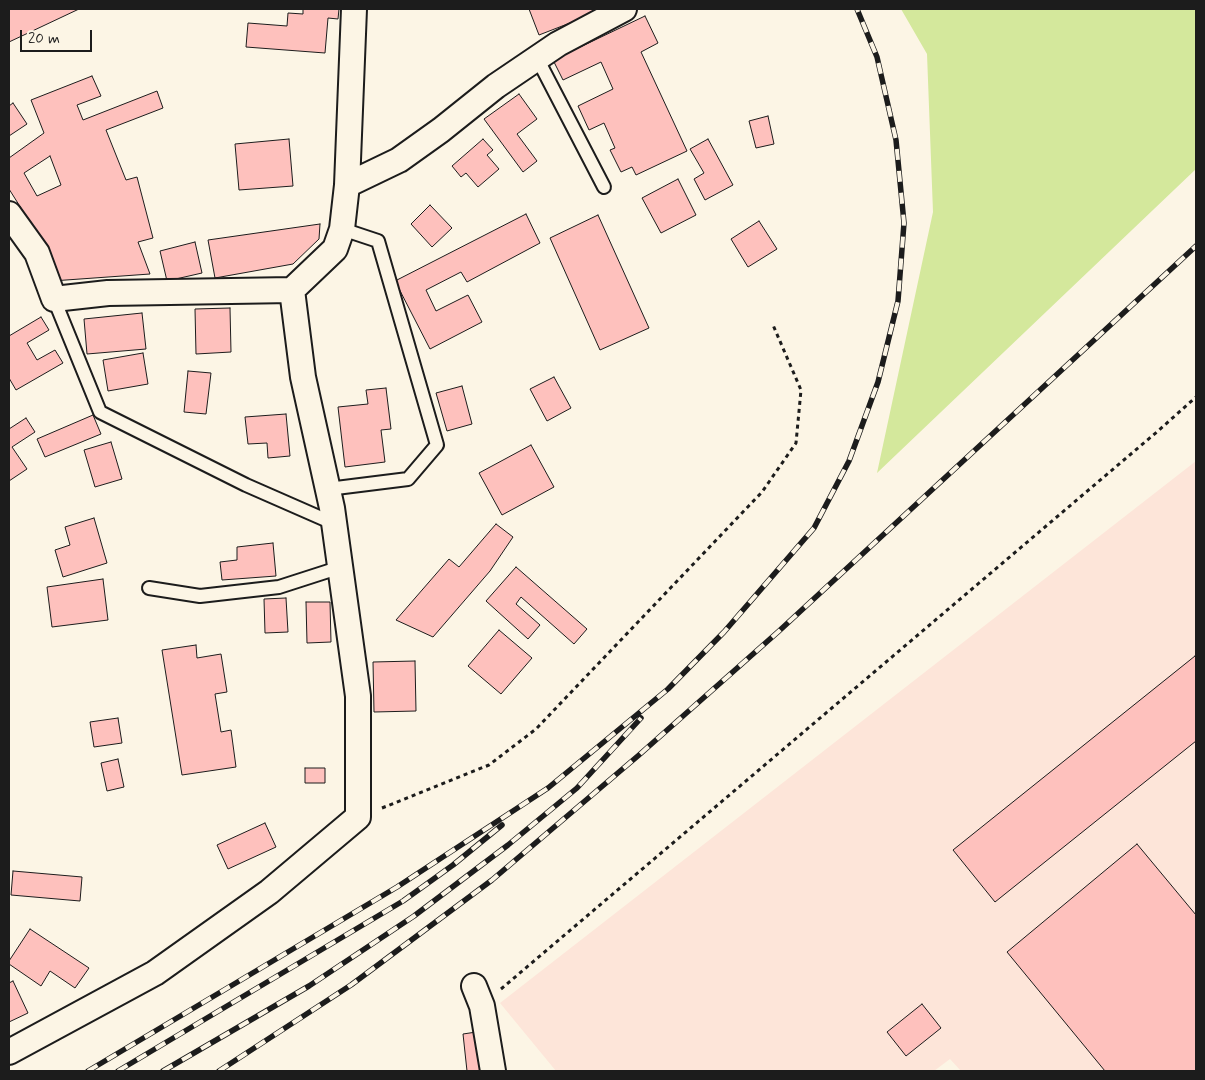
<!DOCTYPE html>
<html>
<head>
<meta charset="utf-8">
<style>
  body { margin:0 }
  #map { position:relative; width:1205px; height:1080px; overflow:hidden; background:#fcf5e5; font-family:Mynerve,sans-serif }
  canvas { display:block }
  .frame { position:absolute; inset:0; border:10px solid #1c1c1c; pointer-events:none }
  .scale { position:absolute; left:20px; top:30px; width:72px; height:22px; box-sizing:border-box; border:2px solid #1c1c1c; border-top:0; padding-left:6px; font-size:15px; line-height:18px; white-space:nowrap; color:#1c1c1c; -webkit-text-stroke:4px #fcf5e5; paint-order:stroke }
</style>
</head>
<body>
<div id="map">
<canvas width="1205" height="1080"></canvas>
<div class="frame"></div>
<div class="scale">20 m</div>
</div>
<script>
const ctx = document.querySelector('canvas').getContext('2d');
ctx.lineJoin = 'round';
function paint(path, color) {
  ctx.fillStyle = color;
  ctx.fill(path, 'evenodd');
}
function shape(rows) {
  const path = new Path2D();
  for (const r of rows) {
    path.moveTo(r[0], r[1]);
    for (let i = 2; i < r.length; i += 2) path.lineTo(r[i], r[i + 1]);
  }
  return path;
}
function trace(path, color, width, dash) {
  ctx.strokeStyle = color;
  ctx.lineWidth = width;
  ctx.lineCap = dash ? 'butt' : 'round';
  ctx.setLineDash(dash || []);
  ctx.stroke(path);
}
paint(shape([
  [1196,461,1196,1071,961,1071,950,1059,934,1071,556,1071,500,1003]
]), '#fde5d9');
paint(shape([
  [901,9,1196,9,1196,169,877,473,933,212,927,54]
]), '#d4e89c');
const building = shape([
  [9,9,79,9,9,42,9,9],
  [303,9,339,9,338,19,328,18,325,53,246,47,248,23,287,26,288,13,303,14,303,9],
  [529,9,606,9,539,35,529,9],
  [645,16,658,43,641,52,687,151,636,175,632,167,621,172,610,150,615,148,604,123,589,130,578,106,613,89,601,62,563,80,553,60,645,16],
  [92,76,101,96,77,105,83,120,157,91,163,108,106,130,126,180,137,177,153,238,138,242,150,274,52,281,31,224,9,189,9,158,44,133,31,100,92,76],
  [50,156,61,185,37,196,24,173,50,156],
  [519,94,537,119,517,134,537,161,523,172,484,119,519,94],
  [13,103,27,124,9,136,9,106,13,103],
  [768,116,774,144,756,148,749,121,768,116],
  [289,139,293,186,239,190,235,144,289,139],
  [483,139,493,150,487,155,499,169,478,187,466,173,461,177,452,166,483,139],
  [708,139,733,185,705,200,694,179,704,173,690,149,708,139],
  [678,179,696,215,661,233,642,198,678,179],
  [430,205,452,228,432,247,411,224,430,205],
  [526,214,540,243,467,282,461,272,426,290,436,311,468,295,482,322,430,349,395,281,526,214],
  [598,215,649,328,600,350,550,238,598,215],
  [759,221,777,249,748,267,731,239,759,221],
  [320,224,319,239,293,264,215,278,208,240,320,224],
  [195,242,202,273,167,281,160,251,195,242],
  [230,308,231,352,196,354,195,309,230,308],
  [142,313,146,349,87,354,84,319,142,313],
  [41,317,49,330,27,343,37,360,55,350,63,363,16,390,9,378,9,336,41,317],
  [143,353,148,384,108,391,103,360,143,353],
  [188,371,211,373,206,414,184,412,188,371],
  [554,377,571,408,547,421,530,389,554,377],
  [462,386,472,424,447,431,436,393,462,386],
  [386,388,391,429,381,430,385,462,345,467,338,407,368,404,366,390,386,388],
  [286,414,290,456,268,458,267,443,248,444,245,417,286,414],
  [93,415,101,434,45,457,37,439,93,415],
  [26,418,35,432,12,447,27,469,9,481,9,429,26,418],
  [111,442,122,479,95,487,84,450,111,442],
  [531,445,554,487,502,515,479,473,531,445],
  [94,518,107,563,63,577,55,550,70,545,65,527,94,518],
  [496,524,513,537,490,571,433,637,396,620,449,559,459,567,496,524],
  [273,543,276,576,222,580,220,562,237,560,237,547,273,543],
  [516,567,587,629,574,644,521,597,516,604,540,625,528,639,486,601,516,567],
  [103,579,108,620,52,627,47,587,103,579],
  [286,598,288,632,265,633,264,599,286,598],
  [306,602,330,602,331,642,307,643,306,602],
  [499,630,532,658,501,694,468,666,499,630],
  [196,645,197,658,221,654,227,692,215,694,221,732,231,730,236,767,182,775,162,650,196,645],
  [1195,656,1196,658,1196,741,995,902,953,850,1195,656],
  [415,661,416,711,374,712,373,662,415,661],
  [118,718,122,743,94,747,90,722,118,718],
  [118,759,124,787,107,791,101,763,118,759],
  [305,768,325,768,325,783,305,783,305,768],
  [265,823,276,847,228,869,217,845,265,823],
  [1137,844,1196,915,1196,1071,1105,1071,1007,952,1137,844],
  [13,871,82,877,80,901,11,895,13,871],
  [30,929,89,968,75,988,50,971,41,986,9,964,9,961,30,929],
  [13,981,28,1013,9,1022,9,983,13,981],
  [922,1004,941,1028,906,1056,887,1032,922,1004],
  [483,1031,488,1071,467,1071,463,1034,483,1031]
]);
paint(building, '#fec1bd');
trace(building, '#1c1c1c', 1);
const service = shape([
  [537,58,604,187],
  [54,299,100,412,246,485,335,524],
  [328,489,408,479,437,445,378,241,342,229],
  [149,588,200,596,279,587,341,567]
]);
const minor = shape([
  [347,185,399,160,441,130,496,86,558,44,624,9],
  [9,214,37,253,54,299,108,293,292,290],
  [474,986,482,1006,493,1071],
  [9,1052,155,973,269,892,358,817,358,696,332,508,303,377,292,290,335,249,342,229,347,185,354,9]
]);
trace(service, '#1c1c1c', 16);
trace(minor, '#1c1c1c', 28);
trace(shape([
  [382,808,489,765,536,729,762,492,796,443,801,390,773,325],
  [501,989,1158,431,1196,397]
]), '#1c1c1c', 3, [4, 4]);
trace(service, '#fcf5e5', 12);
trace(minor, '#fcf5e5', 24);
const rail = shape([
  [88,1071,397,887,548,788,668,689,724,632,814,528,849,461,878,382,898,301,904,223,896,140,877,57,857,9],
  [118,1071,403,901,453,865,502,825],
  [163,1071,309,986,414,916,508,845,577,788,641,718],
  [219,1071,351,985,492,880,639,755,779,631,1196,246]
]);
trace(rail, '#1c1c1c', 5.5);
trace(rail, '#fcf5e5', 4, [11]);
</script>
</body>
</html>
